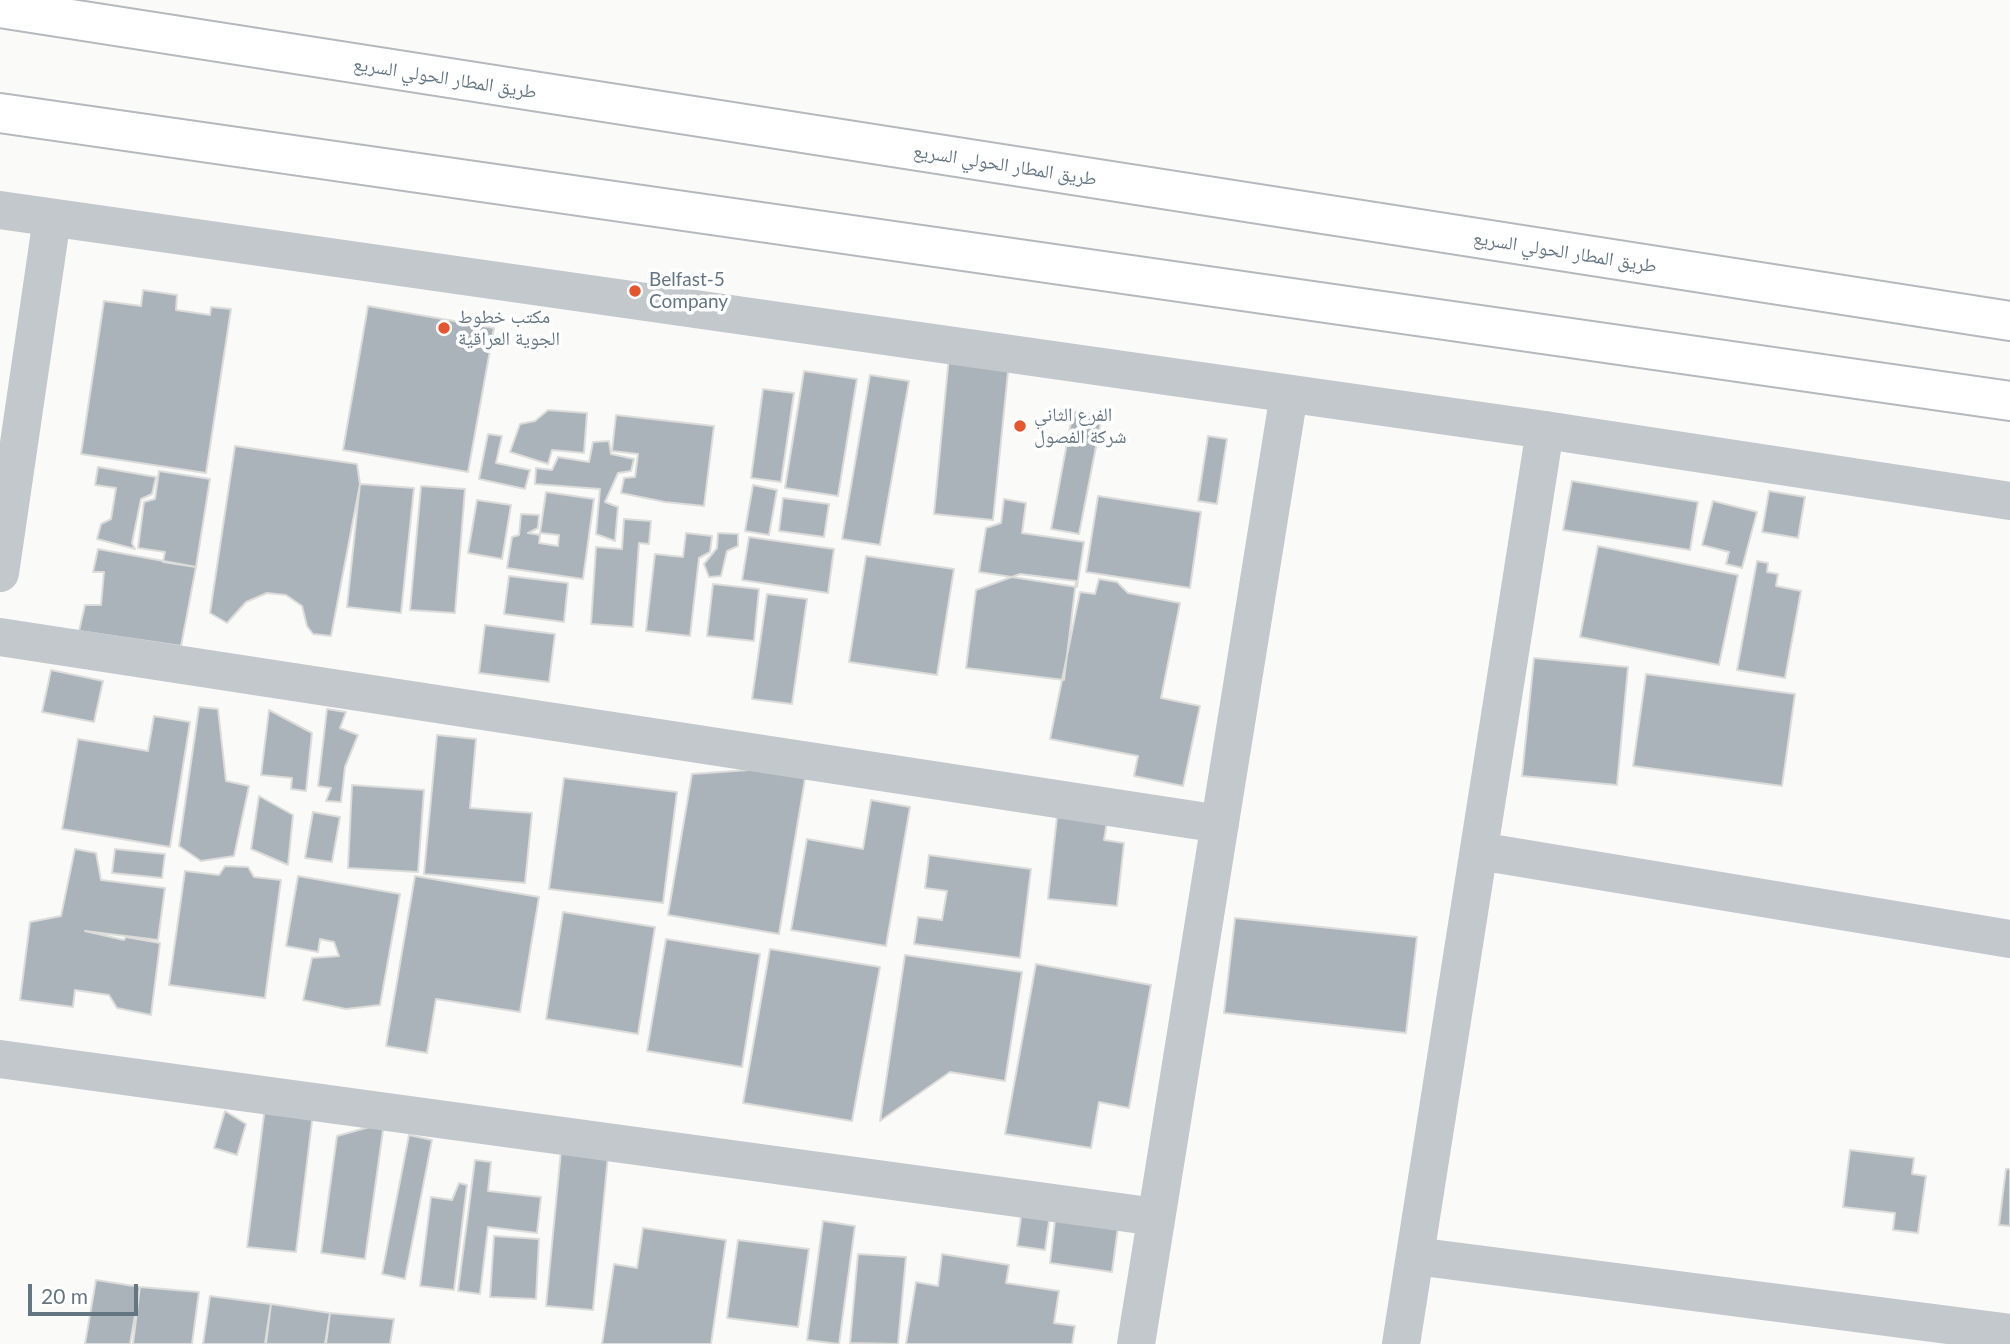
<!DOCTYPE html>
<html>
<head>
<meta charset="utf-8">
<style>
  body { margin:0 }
  #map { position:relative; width:2010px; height:1344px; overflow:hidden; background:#fafaf8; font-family:Lato,sans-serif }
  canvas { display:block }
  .scale { position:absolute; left:28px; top:1284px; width:110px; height:32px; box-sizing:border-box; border:4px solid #657683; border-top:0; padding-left:9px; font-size:21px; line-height:24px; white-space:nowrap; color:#657683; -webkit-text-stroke:5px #fff; paint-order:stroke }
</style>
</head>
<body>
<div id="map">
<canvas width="2010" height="1344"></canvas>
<div class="scale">20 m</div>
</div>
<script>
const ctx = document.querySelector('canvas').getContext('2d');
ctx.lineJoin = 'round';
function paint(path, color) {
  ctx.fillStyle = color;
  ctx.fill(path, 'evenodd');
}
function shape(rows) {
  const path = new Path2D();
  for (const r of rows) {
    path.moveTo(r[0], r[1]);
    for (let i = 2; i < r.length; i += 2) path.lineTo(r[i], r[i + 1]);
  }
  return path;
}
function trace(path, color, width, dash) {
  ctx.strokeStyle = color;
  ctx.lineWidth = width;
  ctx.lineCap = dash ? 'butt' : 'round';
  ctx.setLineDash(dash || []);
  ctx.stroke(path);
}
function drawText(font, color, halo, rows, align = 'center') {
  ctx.font = font + ' Lato,"Noto Naskh Arabic",sans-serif';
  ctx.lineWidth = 7;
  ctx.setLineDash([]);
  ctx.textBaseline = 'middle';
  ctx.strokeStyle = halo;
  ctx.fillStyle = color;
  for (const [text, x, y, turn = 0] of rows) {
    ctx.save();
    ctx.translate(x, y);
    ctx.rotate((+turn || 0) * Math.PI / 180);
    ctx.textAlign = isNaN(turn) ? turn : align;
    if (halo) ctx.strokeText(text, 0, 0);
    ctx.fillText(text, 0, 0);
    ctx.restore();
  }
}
const building = shape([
  [143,290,177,295,176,310,210,315,211,307,231,309,206,473,81,454,104,301,141,306,143,290],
  [368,306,494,328,468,472,343,450,368,306],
  [949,356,1009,362,993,520,934,514,949,356],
  [804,371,857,379,838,496,785,488,804,371],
  [870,375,909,381,880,545,842,539,870,375],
  [763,389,794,393,781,482,751,478,763,389],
  [548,410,587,413,584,453,552,450,548,464,510,452,520,424,535,421,548,410],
  [1073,411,1102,416,1079,534,1051,529,1073,411],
  [616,415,714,426,704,506,665,502,621,493,624,478,635,477,638,454,612,451,616,415],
  [488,434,502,436,496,463,530,470,525,489,479,479,488,434],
  [1208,436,1227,439,1217,504,1198,501,1208,436],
  [609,441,611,454,634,459,631,471,618,473,605,502,618,507,615,541,596,534,600,489,535,484,536,468,552,470,558,457,589,462,593,442,609,441],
  [235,446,357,464,360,484,331,636,313,634,307,626,302,606,286,595,267,593,246,602,227,623,210,613,235,446],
  [98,467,156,477,152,494,141,499,132,543,135,549,97,539,101,524,111,519,116,488,95,485,98,467],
  [159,471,210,479,196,567,163,562,165,552,138,548,144,502,155,499,159,471],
  [1572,481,1698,502,1690,550,1563,530,1572,481],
  [360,484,414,488,401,613,347,607,360,484],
  [753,485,777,490,769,535,745,531,753,485],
  [421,486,465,489,455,613,410,610,421,486],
  [1769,491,1805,497,1798,538,1762,532,1769,491],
  [546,492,594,499,583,579,507,568,512,537,519,535,521,514,539,515,538,528,528,533,540,535,539,543,558,546,559,535,540,533,546,492],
  [1098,496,1201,512,1190,588,1086,572,1098,496],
  [783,498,829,504,824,537,779,531,783,498],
  [1004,499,1026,503,1022,533,1084,542,1077,587,979,572,986,528,1001,523,1004,499],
  [477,500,511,505,502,559,468,553,477,500],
  [1713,501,1757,512,1742,568,1726,564,1729,552,1702,545,1713,501],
  [624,519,651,521,649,544,639,543,633,627,591,624,596,547,622,549,624,519],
  [686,533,712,536,710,552,699,558,690,636,646,631,655,554,683,557,686,533],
  [718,533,738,534,738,546,727,551,721,576,709,577,704,564,717,548,718,533],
  [749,537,834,549,828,593,742,580,749,537],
  [1598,546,1738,575,1719,665,1580,637,1598,546],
  [98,549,196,567,181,646,79,631,85,605,101,605,104,572,93,572,98,549],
  [866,556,954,569,937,675,849,662,866,556],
  [1757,561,1768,563,1767,572,1778,574,1776,586,1801,591,1785,678,1737,670,1757,561],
  [1020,574,1076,581,1064,680,966,668,976,590,1020,574],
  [509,576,568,583,564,622,504,614,509,576],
  [1099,579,1117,582,1128,593,1180,603,1161,698,1200,706,1183,786,1134,776,1138,756,1050,739,1080,592,1095,594,1099,579],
  [713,584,759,589,754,641,707,636,713,584],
  [767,594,807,599,792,704,752,699,767,594],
  [485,625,555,634,549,682,479,673,485,625],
  [1534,658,1628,667,1617,785,1522,776,1534,658],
  [51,670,103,681,94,722,42,712,51,670],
  [1646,674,1795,694,1782,786,1633,766,1646,674],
  [199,707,218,709,226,781,249,786,234,856,201,861,179,846,199,707],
  [327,709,346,712,340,728,358,735,345,767,341,802,326,801,331,788,318,786,327,709],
  [269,710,312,733,306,791,291,789,292,778,261,775,269,710],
  [154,716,190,722,170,847,62,829,78,739,148,751,154,716],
  [437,735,476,739,470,808,532,813,525,883,424,874,437,735],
  [777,768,806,773,779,934,668,915,692,774,777,768],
  [564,778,677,792,663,903,549,889,564,778],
  [352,785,424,790,418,872,348,868,352,785],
  [259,796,293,815,288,865,251,849,259,796],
  [871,800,910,807,886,946,791,930,807,839,863,849,871,800],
  [313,812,340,817,332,862,305,858,313,812],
  [1057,817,1107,822,1104,840,1124,843,1117,906,1048,899,1057,817],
  [75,849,96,853,101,880,165,888,158,940,85,931,124,940,126,937,160,943,151,1015,117,1008,109,995,75,990,73,1007,20,1000,30,922,61,916,75,849],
  [115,849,165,854,162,878,112,873,115,849],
  [929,855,1031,869,1020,958,914,944,918,917,942,920,947,891,925,888,929,855],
  [225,866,248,867,254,877,281,880,265,998,169,985,185,871,219,875,225,866],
  [298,876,400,894,380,1005,346,1009,303,1000,312,958,339,956,334,942,320,939,318,952,286,946,298,876],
  [415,876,539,897,520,1012,436,999,427,1053,386,1046,415,876],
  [563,912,655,927,638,1034,546,1019,563,912],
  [1235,918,1417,937,1406,1033,1224,1013,1235,918],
  [666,939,760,954,742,1067,647,1051,666,939],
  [770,949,880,967,852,1121,743,1103,770,949],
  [905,955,1022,972,1005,1081,950,1072,880,1121,905,955],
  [1036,964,1151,985,1129,1108,1099,1102,1091,1148,1005,1134,1036,964],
  [265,1107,313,1113,296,1252,247,1247,265,1107],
  [225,1111,246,1124,237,1155,214,1148,225,1111],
  [384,1123,365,1259,321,1253,337,1136,384,1123],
  [409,1135,432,1140,405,1279,382,1274,409,1135],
  [1850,1150,1914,1158,1912,1174,1926,1176,1918,1233,1893,1230,1895,1213,1843,1207,1850,1150],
  [561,1151,608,1156,593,1310,546,1306,561,1151],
  [475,1160,491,1162,488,1191,541,1197,537,1233,488,1227,480,1294,458,1291,475,1160],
  [2006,1169,2010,1169,2010,1226,1999,1225,2006,1169],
  [459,1183,467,1185,454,1290,420,1286,431,1197,452,1200,459,1183],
  [1022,1210,1050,1214,1045,1250,1017,1246,1022,1210],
  [1056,1212,1119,1220,1112,1272,1050,1263,1056,1212],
  [823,1221,855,1226,839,1344,807,1340,823,1221],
  [643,1228,726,1240,711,1344,602,1344,614,1264,637,1268,643,1228],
  [494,1236,539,1239,536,1299,490,1297,494,1236],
  [738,1240,809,1249,798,1327,727,1318,738,1240],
  [858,1254,906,1257,898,1344,850,1343,858,1254],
  [942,1254,1009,1265,1006,1283,1059,1291,1054,1323,1075,1326,1072,1344,906,1344,916,1282,938,1286,942,1254],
  [96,1280,140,1287,130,1344,85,1344,96,1280],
  [140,1287,199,1292,192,1344,133,1344,140,1287],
  [210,1296,271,1304,266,1344,203,1344,210,1296],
  [271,1304,330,1313,325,1344,265,1344,271,1304],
  [330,1313,394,1319,390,1344,326,1344,330,1313]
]);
paint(building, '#aab3b9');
trace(building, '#dcdcda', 2);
const trunk = shape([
  [0,8,2010,321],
  [0,113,2010,401]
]);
trace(trunk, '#b4b9bd', 42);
trace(shape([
  [0,573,52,218],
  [0,637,1220,824],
  [1479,851,2010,939],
  [0,1059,1156,1217],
  [1415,1256,2010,1333],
  [1136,1344,1289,394],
  [1401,1344,1545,430]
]), '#c3c8cc', 38);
trace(shape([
  [0,210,1545,430,2010,501]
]), '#c3c8cc', 38);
trace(trunk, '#fff', 38);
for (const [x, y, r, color] of [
  [635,291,7,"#e4572e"],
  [444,328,7,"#e4572e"],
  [1020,426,7,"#e4572e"]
]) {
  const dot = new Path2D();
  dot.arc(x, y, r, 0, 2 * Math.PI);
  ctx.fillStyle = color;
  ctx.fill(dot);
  trace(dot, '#fff', 2.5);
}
drawText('19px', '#657683', '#fff', [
  ["طريق المطار الحولي السريع",445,78,9],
  ["طريق المطار الحولي السريع",1005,165,9],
  ["طريق المطار الحولي السريع",1565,252,9]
]);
drawText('19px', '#657683', '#fff', [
  ["Belfast-5",649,280],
  ["Company",649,302],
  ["مكتب خطوط",458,317],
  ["الجوية العراقية",458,339],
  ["الفرع الثاني",1034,415],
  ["شركة الفصول",1034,437]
], 'left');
</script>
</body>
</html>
